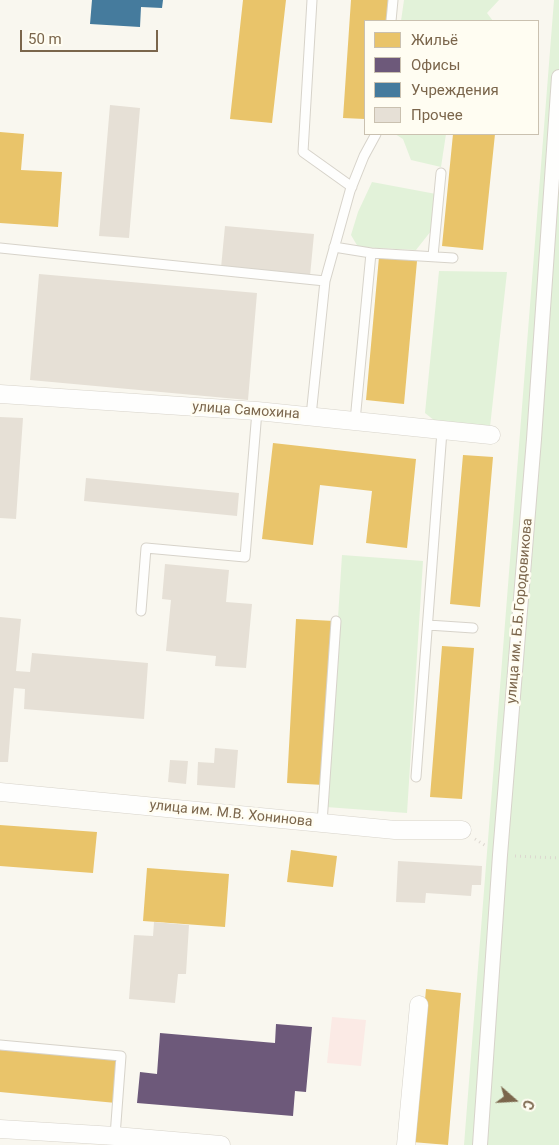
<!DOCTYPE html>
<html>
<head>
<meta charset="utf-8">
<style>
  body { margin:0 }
  #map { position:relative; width:559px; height:1145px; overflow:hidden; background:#f9f7ef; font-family:Roboto,sans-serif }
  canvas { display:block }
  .legend { position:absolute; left:364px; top:20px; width:175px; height:115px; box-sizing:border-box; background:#fffdf2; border:1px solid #cac1b0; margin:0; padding:6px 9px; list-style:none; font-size:15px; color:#7b664c }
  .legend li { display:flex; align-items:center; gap:10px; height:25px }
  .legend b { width:25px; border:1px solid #cac1b0 }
  .north { position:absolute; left:489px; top:1075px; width:50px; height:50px; -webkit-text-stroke:4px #fffdf2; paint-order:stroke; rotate:109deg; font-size:14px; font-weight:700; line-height:20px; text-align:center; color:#7b664c }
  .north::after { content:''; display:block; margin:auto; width:18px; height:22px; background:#7b664c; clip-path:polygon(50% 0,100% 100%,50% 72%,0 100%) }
  .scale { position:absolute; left:20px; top:30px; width:138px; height:22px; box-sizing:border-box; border:2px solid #7b664c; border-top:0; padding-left:6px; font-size:15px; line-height:18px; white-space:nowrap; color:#7b664c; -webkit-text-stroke:4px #fffdf2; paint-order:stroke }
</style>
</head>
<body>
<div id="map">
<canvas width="559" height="1145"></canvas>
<ul class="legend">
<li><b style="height:14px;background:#e9c46a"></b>Жильё</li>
<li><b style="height:14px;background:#6d597a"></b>Офисы</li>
<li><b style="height:14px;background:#457b9d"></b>Учреждения</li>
<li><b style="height:14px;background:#e6e0d6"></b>Прочее</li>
</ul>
<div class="north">С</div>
<div class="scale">50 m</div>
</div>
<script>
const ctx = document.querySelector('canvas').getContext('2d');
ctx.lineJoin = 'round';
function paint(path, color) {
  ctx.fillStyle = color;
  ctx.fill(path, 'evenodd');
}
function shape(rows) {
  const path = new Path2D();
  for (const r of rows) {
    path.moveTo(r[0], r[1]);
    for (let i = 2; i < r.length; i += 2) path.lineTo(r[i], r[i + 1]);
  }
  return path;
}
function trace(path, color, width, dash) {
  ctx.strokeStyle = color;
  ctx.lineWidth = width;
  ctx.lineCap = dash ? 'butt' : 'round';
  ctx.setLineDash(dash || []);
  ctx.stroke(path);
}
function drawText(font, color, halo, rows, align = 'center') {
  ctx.font = font + ' Roboto,sans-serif';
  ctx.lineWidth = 5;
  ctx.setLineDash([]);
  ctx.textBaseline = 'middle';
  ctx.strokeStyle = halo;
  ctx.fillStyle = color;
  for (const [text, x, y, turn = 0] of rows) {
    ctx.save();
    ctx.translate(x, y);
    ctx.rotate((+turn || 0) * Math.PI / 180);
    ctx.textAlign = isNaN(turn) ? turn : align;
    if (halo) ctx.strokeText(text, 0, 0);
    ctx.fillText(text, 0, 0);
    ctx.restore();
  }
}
paint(shape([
  [332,1017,366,1020,361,1066,327,1063]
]), '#fbeae5');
paint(shape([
  [404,0,499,0,487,13,493,21,401,21],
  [554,0,559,0,559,1145,464,1145],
  [395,134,446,134,441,167,411,160,403,139],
  [372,182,436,194,431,231,416,250,358,247,351,235,358,212],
  [439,271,507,272,490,427,435,421,425,413],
  [342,555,423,561,407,813,326,807]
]), '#e2f2d9');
paint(shape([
  [243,0,286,0,272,123,230,119],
  [351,0,388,0,387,21,365,21,365,119,343,118],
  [0,132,24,134,21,170,62,172,58,227,0,223],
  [453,134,495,134,483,250,442,246],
  [379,257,417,261,404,404,366,400],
  [273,443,416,459,407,548,366,543,372,491,320,485,313,545,262,539],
  [463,455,493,457,480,607,450,604],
  [296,619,334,621,324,785,287,783],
  [442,646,474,648,462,799,430,797],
  [0,825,97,832,93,873,0,866],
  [291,850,337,856,333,887,287,882],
  [147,868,229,874,225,927,143,921],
  [426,989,461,993,448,1145,412,1142],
  [0,1050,119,1060,116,1103,0,1092]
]), '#e9c46a');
paint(shape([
  [276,1024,312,1027,306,1092,295,1091,293,1116,137,1103,140,1072,157,1074,160,1033,275,1043]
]), '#6d597a');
paint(shape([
  [92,0,163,0,162,8,141,7,140,27,90,24]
]), '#457b9d');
paint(shape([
  [110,105,140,108,129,238,99,236],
  [225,226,314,234,310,276,221,268],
  [39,274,257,293,248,400,30,380],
  [0,417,23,418,16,519,0,518],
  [86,478,239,493,237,516,84,501],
  [165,564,229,570,226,602,252,604,246,668,215,666,216,656,166,651,171,600,162,599],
  [0,617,21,619,16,671,30,672,32,653,148,663,144,719,24,709,25,689,14,688,8,762,0,762],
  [215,748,238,750,235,788,197,785,198,762,214,763],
  [170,760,188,761,186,784,168,782],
  [398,861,482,866,481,885,472,885,471,896,426,893,425,903,396,902],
  [154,922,189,925,186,974,178,974,175,1003,129,999,134,935,153,936]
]), '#e6e0d6');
const service = shape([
  [312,0,303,152,352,187],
  [391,21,393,0],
  [334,247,371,253],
  [0,248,325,281],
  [433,256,441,173],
  [311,416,325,281,350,191,364,156,376,134],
  [355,421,371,253,453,258],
  [141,611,146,548,245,557,257,411],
  [428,625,473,628],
  [416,777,442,431],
  [322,823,336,621],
  [0,1045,121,1056,115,1136]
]);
const pedestrian = shape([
  [480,1145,500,855,534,439,559,77]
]);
const minor = shape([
  [0,394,257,411,491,435],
  [0,792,395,830,462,830],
  [0,1129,115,1136,221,1145],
  [406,1145,419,1005]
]);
trace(service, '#d7d3ca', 11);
trace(pedestrian, '#d7d3ca', 16);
trace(minor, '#d7d3ca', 19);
trace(shape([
  [475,839,486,846],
  [515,856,559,858]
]), '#dcd7cf', 3, [1, 4]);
trace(service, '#fefefd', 9);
trace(pedestrian, '#fefefd', 14);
trace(minor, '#fefefd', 18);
drawText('14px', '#7b664c', '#fffdf2', [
  ["улица Самохина",246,411,4],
  ["улица им. Б.Б.Городовикова",520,611,-85],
  ["улица им. М.В. Хонинова",231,814,6]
]);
</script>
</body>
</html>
